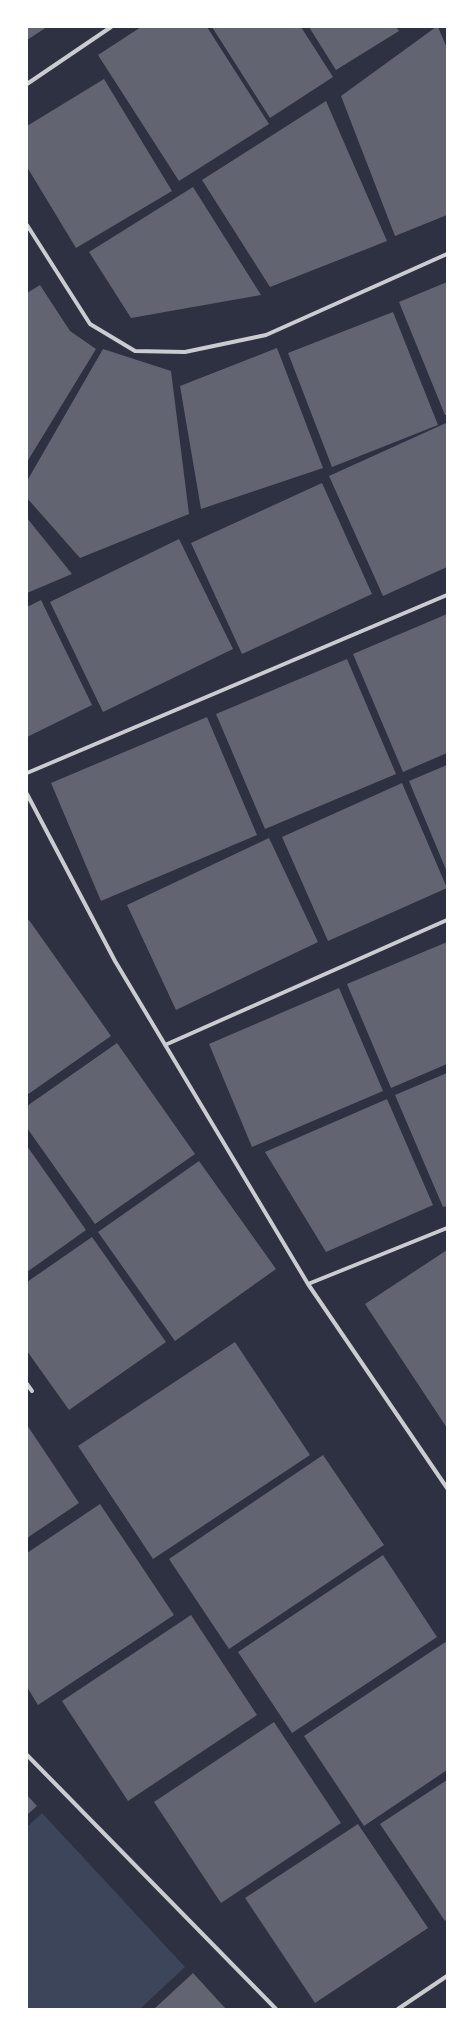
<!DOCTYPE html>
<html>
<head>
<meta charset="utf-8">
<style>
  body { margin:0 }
  #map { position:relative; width:474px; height:2036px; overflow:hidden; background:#2d3142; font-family:Ubuntu,sans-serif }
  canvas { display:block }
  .frame { position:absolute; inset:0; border:28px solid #fff; pointer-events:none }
</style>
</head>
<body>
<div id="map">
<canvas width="474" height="2036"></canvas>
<div class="frame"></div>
</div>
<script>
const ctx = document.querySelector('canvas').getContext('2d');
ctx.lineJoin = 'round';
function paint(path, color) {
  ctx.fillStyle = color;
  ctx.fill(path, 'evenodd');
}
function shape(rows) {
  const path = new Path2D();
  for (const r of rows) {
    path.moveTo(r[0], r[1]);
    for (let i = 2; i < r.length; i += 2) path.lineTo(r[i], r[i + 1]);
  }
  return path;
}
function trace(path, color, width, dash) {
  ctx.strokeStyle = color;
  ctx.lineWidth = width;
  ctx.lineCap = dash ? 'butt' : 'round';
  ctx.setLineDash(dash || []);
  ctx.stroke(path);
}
paint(shape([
  [42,1813,185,1967,140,2009,27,2009,27,1827]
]), '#3c4559');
paint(shape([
  [27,27,47,27,27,40],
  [141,27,207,27,269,124,179,181,98,55],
  [212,27,301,27,333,77,270,118],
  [309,27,396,27,399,31,336,70],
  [436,27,438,27,447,48,447,215,395,236,341,96],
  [104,79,172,191,76,248,27,167,27,126],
  [326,101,387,241,270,287,202,180],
  [193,187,261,295,131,318,89,252],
  [447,282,447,415,445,415,399,302],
  [40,285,70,331,96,349,27,462,27,293],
  [393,312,438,425,332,467,288,353],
  [277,348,323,468,201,509,180,386],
  [103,349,171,371,189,514,80,558,27,498,27,481],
  [446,423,447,567,383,596,329,476],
  [322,483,372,594,242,654,191,543],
  [27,518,72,574,27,593],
  [179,539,233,649,103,712,50,602],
  [41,600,92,705,27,737,27,607],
  [447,614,447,753,403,772,353,654],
  [347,659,396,774,265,829,216,714],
  [207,717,257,835,101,901,51,783],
  [447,765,447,872,409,781],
  [402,783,447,888,328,941,282,837],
  [269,838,318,942,176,1010,127,905],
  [29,920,111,1036,27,1095,27,921],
  [447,942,447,1064,391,1088,347,984],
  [339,988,383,1091,252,1147,209,1044],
  [117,1043,195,1154,95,1224,27,1128,27,1106],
  [447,1073,447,1206,443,1207,395,1095],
  [387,1099,433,1205,326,1252,265,1152],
  [27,1146,86,1230,27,1272],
  [199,1161,276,1269,175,1341,98,1232],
  [92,1237,166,1342,69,1410,27,1351,27,1282],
  [447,1250,447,1428,365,1304],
  [235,1342,310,1455,153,1559,78,1446],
  [27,1425,79,1503,27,1538],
  [323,1455,384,1545,229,1649,169,1559],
  [100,1504,174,1615,38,1705,27,1687,27,1553],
  [383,1555,437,1637,292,1733,238,1652],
  [191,1615,257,1715,128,1801,62,1701],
  [447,1641,447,1770,364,1826,304,1736],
  [274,1722,341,1823,221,1903,154,1802],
  [447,1780,447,1920,445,1921,380,1824],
  [27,1795,37,1806,27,1815],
  [358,1824,428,1928,315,2003,245,1898],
  [193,1973,226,2009,154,2009]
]), '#626471');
trace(shape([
  [27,84,111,27],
  [27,225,90,324,135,351,185,352,266,335,447,254],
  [27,773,447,595],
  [27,794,115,961,308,1284,447,1488],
  [165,1045,447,920],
  [308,1284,447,1228],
  [27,1384,32,1391],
  [27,1755,276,2009],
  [398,2009,447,1976]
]), '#caccd0', 4);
</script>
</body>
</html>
